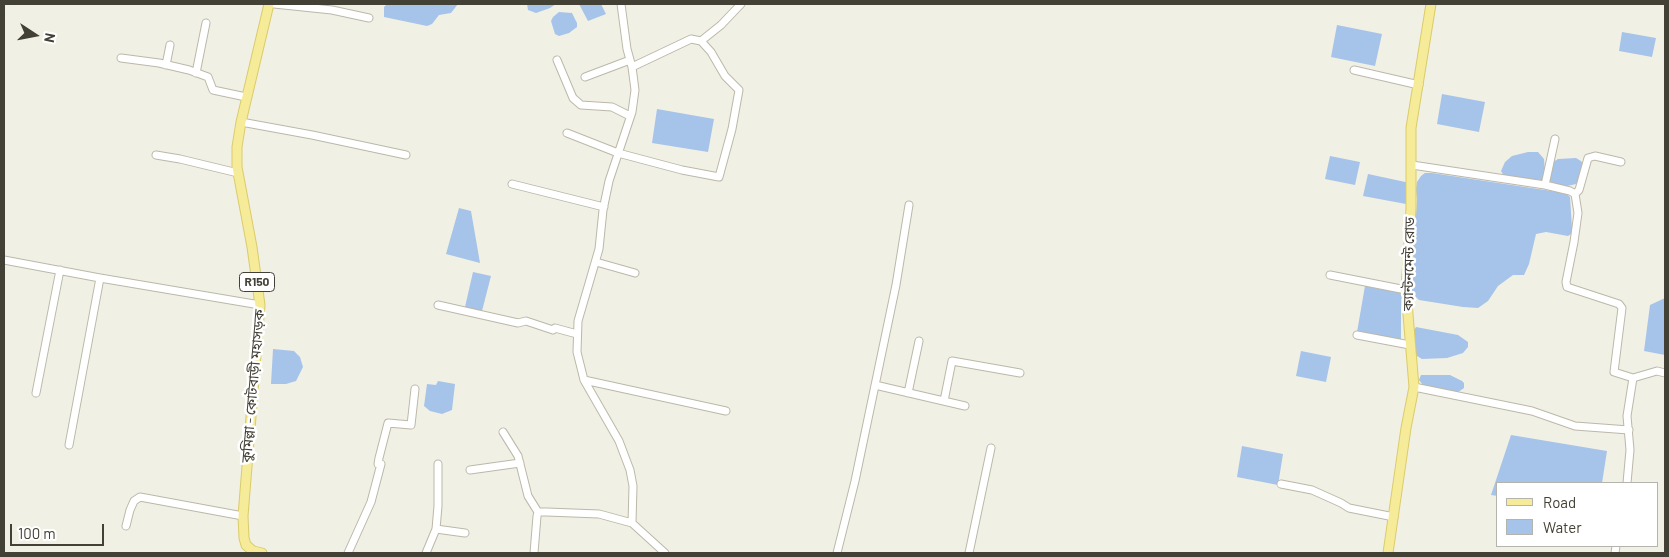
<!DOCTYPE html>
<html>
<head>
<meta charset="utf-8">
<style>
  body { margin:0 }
  #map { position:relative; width:1669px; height:557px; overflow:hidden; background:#f1f0e5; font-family:Barlow,sans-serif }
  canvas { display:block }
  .frame { position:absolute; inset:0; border:5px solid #434035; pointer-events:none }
  .legend { position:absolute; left:1496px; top:482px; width:162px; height:65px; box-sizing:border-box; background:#fff; border:1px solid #b4b3ae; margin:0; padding:6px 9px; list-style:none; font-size:15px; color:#434035 }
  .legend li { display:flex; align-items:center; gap:10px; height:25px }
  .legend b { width:25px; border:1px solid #b4b3ae }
  .north { position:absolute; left:10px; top:10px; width:50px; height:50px; -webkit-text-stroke:4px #fff; paint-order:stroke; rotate:101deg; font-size:14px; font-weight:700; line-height:20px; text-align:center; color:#434035 }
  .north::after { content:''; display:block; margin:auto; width:18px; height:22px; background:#434035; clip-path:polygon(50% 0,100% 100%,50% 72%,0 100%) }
  .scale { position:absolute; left:10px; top:524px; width:94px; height:22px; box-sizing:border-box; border:2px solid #434035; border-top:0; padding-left:6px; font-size:15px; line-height:18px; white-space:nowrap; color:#434035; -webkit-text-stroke:4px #fff; paint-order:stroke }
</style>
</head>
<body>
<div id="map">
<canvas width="1669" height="557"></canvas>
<div class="frame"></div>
<ul class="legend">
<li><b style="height:6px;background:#f6eb99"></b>Road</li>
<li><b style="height:14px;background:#a6c3ea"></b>Water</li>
</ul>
<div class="north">N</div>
<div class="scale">100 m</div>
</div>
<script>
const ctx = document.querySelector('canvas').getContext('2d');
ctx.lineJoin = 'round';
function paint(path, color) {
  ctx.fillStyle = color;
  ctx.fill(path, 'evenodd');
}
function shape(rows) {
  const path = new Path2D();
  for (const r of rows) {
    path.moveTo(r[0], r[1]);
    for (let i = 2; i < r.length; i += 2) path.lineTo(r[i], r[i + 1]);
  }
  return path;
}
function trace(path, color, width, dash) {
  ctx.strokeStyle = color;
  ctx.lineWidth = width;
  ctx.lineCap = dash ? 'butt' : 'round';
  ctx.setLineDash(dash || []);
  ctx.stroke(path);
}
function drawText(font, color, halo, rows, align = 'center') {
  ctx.font = font + ' Barlow,"Noto Sans Bengali",sans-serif';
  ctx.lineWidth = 5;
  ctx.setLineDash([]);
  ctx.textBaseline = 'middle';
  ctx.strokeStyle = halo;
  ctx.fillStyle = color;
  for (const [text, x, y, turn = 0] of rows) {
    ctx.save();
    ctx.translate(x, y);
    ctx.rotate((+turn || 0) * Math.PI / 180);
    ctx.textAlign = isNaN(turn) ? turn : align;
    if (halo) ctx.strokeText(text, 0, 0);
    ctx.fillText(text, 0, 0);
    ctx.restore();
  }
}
paint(shape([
  [387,4,458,4,451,13,439,15,432,24,427,26,384,17,384,7],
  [527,4,556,4,550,8,536,13,528,10],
  [579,4,601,4,606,14,588,21],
  [559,12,572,13,577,23,577,27,569,33,559,36,555,34,551,21,553,17],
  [1337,25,1382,34,1375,66,1331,57],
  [1622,32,1656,38,1652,57,1619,51],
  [1442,94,1485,102,1479,132,1437,124],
  [657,109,714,119,708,152,652,143],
  [1528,152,1538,152,1544,159,1545,172,1543,180,1540,180,1504,176,1501,171,1505,162,1512,156],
  [1330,156,1360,162,1355,185,1325,179],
  [1576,158,1581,161,1583,164,1580,179,1576,184,1567,186,1555,184,1547,180,1553,162,1558,159],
  [1425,173,1432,173,1565,193,1570,197,1572,228,1571,234,1568,236,1546,232,1536,234,1529,264,1524,275,1513,275,1498,286,1488,301,1478,308,1463,307,1419,300,1413,294,1411,290,1417,200,1416,189,1417,182,1421,176],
  [1368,174,1410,183,1406,204,1363,196],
  [459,208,471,211,480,263,446,254],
  [473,272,491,276,482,311,465,307],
  [1365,286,1401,293,1401,341,1357,332],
  [1665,298,1665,355,1644,351,1650,305],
  [1416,327,1458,335,1468,342,1468,347,1463,353,1447,358,1422,359,1417,356,1414,349,1413,332],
  [273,349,294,351,300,357,303,367,296,381,286,384,271,384],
  [1301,351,1331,357,1326,382,1296,376],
  [1421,375,1450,375,1462,381,1464,383,1464,388,1458,392,1423,385,1419,380],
  [438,381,455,384,452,410,442,414,430,411,424,406,427,384,436,385],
  [1511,435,1607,451,1602,483,1498,483,1498,496,1491,495],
  [1242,446,1283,454,1278,485,1237,477]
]), '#a6c3ea');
const minor = shape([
  [274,4,332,10,369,18],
  [621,4,627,49,632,67,635,90,632,112,609,181,603,210,599,249,578,321,577,352,584,380,619,441,630,470,633,486,632,523],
  [121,58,159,63,189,70,208,77,213,90,246,97],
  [557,60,573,98,581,105,612,107,630,116],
  [166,65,170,45],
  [632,67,691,39,701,41,721,25,741,4],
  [1354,70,1419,85],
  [196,73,206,23],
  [585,77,630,60],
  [241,122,312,135,406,155],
  [567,133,618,153,682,170,719,177,732,129,739,90,725,76,711,52,701,41],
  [156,155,180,159,238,173],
  [1412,165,1545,185,1570,191,1575,194,1578,213,1574,242,1566,282,1567,287,1619,304,1622,308,1614,372,1633,378,1657,371,1665,373],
  [512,184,604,207],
  [1545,185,1555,139],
  [1575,194,1579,190,1588,158,1595,156,1621,162],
  [4,260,100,278,260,305],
  [596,262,635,273],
  [1330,275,1406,290],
  [438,305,518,323,526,321,553,330,555,328,577,334],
  [1357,335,1410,345],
  [584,380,726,411],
  [875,385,965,406],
  [1414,387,1532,411,1575,426,1629,430],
  [36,393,60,270],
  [908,393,919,341],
  [944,401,952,361,1020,373],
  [503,432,518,456,528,496,538,512],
  [69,445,100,278],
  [470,470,520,463],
  [1627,483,1630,450,1627,416,1633,378],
  [1281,484,1312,490,1341,503,1349,508,1394,517],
  [126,526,130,510,134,501,140,497,243,516],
  [436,529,465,533],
  [348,553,371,502,381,464,378,464,379,458,388,423,411,425,415,389],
  [426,553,436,529,438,506,438,464],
  [534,553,537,516,538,512,547,512,599,514,632,523,665,553],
  [837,553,855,481,896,285,909,205],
  [969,553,991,448],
  [1615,553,1616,546]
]);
const major = shape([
  [262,553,253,551,246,545,244,538,243,516,260,305,252,247,237,167,237,147,241,122,269,4],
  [1388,553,1406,428,1414,387,1406,290,1411,208,1411,128,1431,4]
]);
trace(minor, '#bcb8a9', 9);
trace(major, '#dacb6b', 11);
trace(minor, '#fff', 7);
trace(major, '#f6eb99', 9);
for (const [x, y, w] of [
  [257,282,35]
]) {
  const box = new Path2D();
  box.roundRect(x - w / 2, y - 9.5, w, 19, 4);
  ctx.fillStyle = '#fff';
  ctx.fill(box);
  trace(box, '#434035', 1);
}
drawText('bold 12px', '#434035', null, [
  ["R150",257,282]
]);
drawText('14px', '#434035', '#fff', [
  ["ক্যান্টনমেন্ট রোড",1409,264,-89],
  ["কুমিল্লা - কোটবাড়ী মহাসড়ক",253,386,-85]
]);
</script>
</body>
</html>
